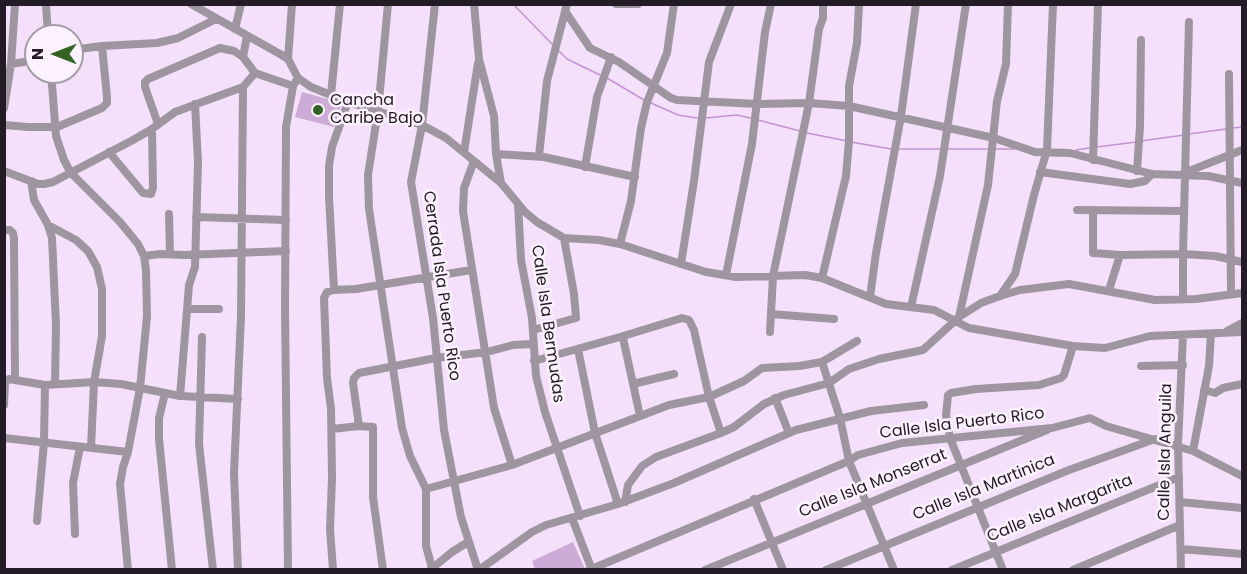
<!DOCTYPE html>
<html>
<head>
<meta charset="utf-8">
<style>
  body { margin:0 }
  #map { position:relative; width:1247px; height:574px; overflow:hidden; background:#f5e0fb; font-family:Poppins,sans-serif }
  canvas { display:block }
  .frame { position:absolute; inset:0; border:6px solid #231b25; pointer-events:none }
  .north { position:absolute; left:24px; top:24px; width:60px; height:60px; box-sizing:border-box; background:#fbf2fd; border:2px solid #a59ca7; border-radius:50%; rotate:270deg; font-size:16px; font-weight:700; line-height:24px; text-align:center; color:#231b25 }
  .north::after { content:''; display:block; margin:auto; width:21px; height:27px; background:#346323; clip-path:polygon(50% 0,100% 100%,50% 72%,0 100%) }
</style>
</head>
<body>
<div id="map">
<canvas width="1247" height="574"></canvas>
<div class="frame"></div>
<div class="north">N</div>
</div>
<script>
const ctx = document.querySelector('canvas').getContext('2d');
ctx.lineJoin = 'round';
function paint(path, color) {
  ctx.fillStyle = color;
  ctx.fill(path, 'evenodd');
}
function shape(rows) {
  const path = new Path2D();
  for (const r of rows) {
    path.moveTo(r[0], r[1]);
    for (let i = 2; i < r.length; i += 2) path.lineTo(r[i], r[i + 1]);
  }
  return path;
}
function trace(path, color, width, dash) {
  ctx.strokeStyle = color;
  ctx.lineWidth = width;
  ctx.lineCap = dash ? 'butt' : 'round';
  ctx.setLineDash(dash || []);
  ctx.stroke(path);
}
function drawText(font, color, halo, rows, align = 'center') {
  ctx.font = font + ' Poppins,sans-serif';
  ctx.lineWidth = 5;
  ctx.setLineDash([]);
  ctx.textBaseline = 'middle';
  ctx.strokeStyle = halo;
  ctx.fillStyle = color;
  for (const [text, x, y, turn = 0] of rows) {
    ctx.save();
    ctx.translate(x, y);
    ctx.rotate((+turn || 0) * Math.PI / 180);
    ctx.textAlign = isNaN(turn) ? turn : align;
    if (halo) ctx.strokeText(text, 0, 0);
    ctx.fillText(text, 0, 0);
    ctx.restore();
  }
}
paint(shape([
  [302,92,342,103,334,127,295,117],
  [573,542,585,569,535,569,532,561]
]), '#ccacd6');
trace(shape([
  [513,4,552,44],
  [558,50,567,59,600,75],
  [607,78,644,100],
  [651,103,678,115,697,118],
  [705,118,737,115,750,118],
  [758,120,800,131],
  [1233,128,1242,127],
  [807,133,847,141],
  [1189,134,1226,129],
  [1141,141,1184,135],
  [851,142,891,149],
  [1097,147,1136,142],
  [899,149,942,149],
  [947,149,987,149],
  [995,149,1014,149],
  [1076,150,1089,148]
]), '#c293d1', 1.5);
trace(shape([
  [46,4,48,36],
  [191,4,280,54,288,59,298,78,311,87,348,102,422,125,446,138,501,183,525,212,537,222,564,238,599,240,620,244,706,272,736,277,805,275,822,278,886,304,934,310,969,328,1073,346],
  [388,4,378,111,368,175,369,209,402,428,410,456,426,489,426,546,432,568],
  [435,4,422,125,411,182,433,318,444,430,461,517,478,570],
  [474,4,479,59,494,116,496,154,501,183],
  [616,4,638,4],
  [565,11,590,48,619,62,671,98,677,100,758,104,809,103,849,106,994,138,1035,152,1070,153,1152,174,1208,176,1242,183],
  [235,29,241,4],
  [72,50,102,46,157,43,178,38,216,19],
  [243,57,247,36],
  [288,59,292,4],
  [11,64,36,60],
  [51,72,56,136,64,160,71,173,120,222,138,244,144,256,146,270,147,316,140,388,128,452,123,467,120,484,128,570],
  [1229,74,1231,294],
  [331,95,340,4],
  [4,108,11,64,15,4],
  [158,124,145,87,145,82,148,79,220,48,234,51,243,57,255,73],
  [4,125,28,127,57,127,102,108,107,103,107,97,102,46],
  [109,152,143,193,151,194,153,188,152,129],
  [464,152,478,63],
  [496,154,544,157,635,177],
  [539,156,547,81,567,4],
  [1093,160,1098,4],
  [474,161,464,188,463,211,494,408,512,465],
  [585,167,597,97,611,57],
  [4,171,38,184,44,184,53,182,133,140,152,129,175,112,243,87,255,73,293,86],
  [1137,171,1140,126,1141,40],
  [1040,172,1130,184,1145,181,1152,174],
  [1184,173,1242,150],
  [31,181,34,200,48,225,52,238,56,325,55,384],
  [518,204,521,260,532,318,536,376,545,412,580,516],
  [1077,210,1184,211],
  [1093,210,1093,253,1120,255,1183,254,1189,22],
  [169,214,170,254],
  [196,217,286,220],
  [48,225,76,240,88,251,97,267,102,289,102,336,94,382,91,448],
  [4,230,10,230,13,233,14,239,15,380],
  [620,244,631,201,641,128,647,102,667,53,674,4],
  [144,256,160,254,184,255,286,251],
  [681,264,694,181,709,62,731,4],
  [726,275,752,144,765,32,771,4],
  [822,278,846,176,849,141,849,86,857,43,859,4],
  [334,290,356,289,471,270],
  [1109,290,1120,255],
  [1000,296,1015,274,1034,195,1047,150,1053,4],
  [870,297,876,253,901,116,916,4],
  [1183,300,1183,254,1215,256,1242,262],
  [911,307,940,176,966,4],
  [187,309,219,309],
  [771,314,834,319],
  [959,317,988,185,997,101,1006,64,1008,4],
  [533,330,576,318,574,294,564,238],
  [1227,331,1242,323],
  [770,332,773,276,809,103,819,29,823,18,823,4],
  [202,337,199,444,213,570],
  [620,337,682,318,689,320,694,330,709,397,721,433],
  [578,349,595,433,618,504],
  [534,361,620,337,623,338,640,416],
  [822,362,840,418,849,461,894,570],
  [1141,366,1183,365],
  [633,384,674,374],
  [1204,390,1215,393,1223,388,1242,384],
  [165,393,159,418,159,439,172,570],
  [180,396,189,285,195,267,198,162,195,104],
  [775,398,789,433],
  [4,405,5,382,9,379,45,385,94,382,121,384,180,396,238,399],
  [359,426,353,383,354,378,359,373,436,358,487,352,513,345,532,344],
  [332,429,359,426,373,427,373,497,383,570],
  [4,438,128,452],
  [1193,451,1209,366,1211,334],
  [426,489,512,465,669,405,709,397,744,381,762,368,799,366,822,362,857,341],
  [754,499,783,570],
  [625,502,628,485,642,466,656,457,721,433,734,427,764,404,784,395,829,383,849,369,879,359,923,350,959,317,981,303,1000,296,1020,290,1069,284,1155,300,1196,299,1242,293],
  [1180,502,1242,508],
  [572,518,592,570],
  [37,521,44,442,45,385],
  [75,534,73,483,80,447],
  [1181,549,1242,554],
  [238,570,234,473,241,316,243,87],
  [288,570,285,309,286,127,293,86,298,78],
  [333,570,330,529,332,479,331,409,327,378,324,298,327,292,334,290,329,196,329,166,332,147,348,102],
  [430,570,452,552,468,542],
  [479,570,532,532,546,525,618,504,674,483,796,430,871,411,924,405],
  [589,570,849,461,858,455,902,443,1052,428,1090,418,1106,426,1193,451,1242,476],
  [705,570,1047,430],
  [826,570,1069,470,1155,439],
  [952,570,1179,477],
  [1003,570,950,438,946,415,948,395,951,393,976,389,1039,385,1061,378,1064,375,1073,346,1105,348,1150,336,1242,332],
  [1073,570,1180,525],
  [1181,570,1178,445,1183,335]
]), '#9e95a0', 8);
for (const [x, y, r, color] of [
  [318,110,6,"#346323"]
]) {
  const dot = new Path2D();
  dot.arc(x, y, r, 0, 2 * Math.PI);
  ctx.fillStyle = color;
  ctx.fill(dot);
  trace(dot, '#fbf2fd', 2);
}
drawText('16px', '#231b25', '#fbf2fd', [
  ["Cancha",330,101],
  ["Caribe Bajo",330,119]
], 'left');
drawText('16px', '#231b25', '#fbf2fd', [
  ["Cerrada Isla Puerto Rico",441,286,82],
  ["Calle Isla Bermudas",547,324,82],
  ["Calle Isla Puerto Rico",962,424,-7],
  ["Calle Isla Anguila",1166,452,-89],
  ["Calle Isla Monserrat",873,484,-22],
  ["Calle Isla Martinica",984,488,-22],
  ["Calle Isla Margarita",1060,509,-22]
]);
</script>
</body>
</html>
